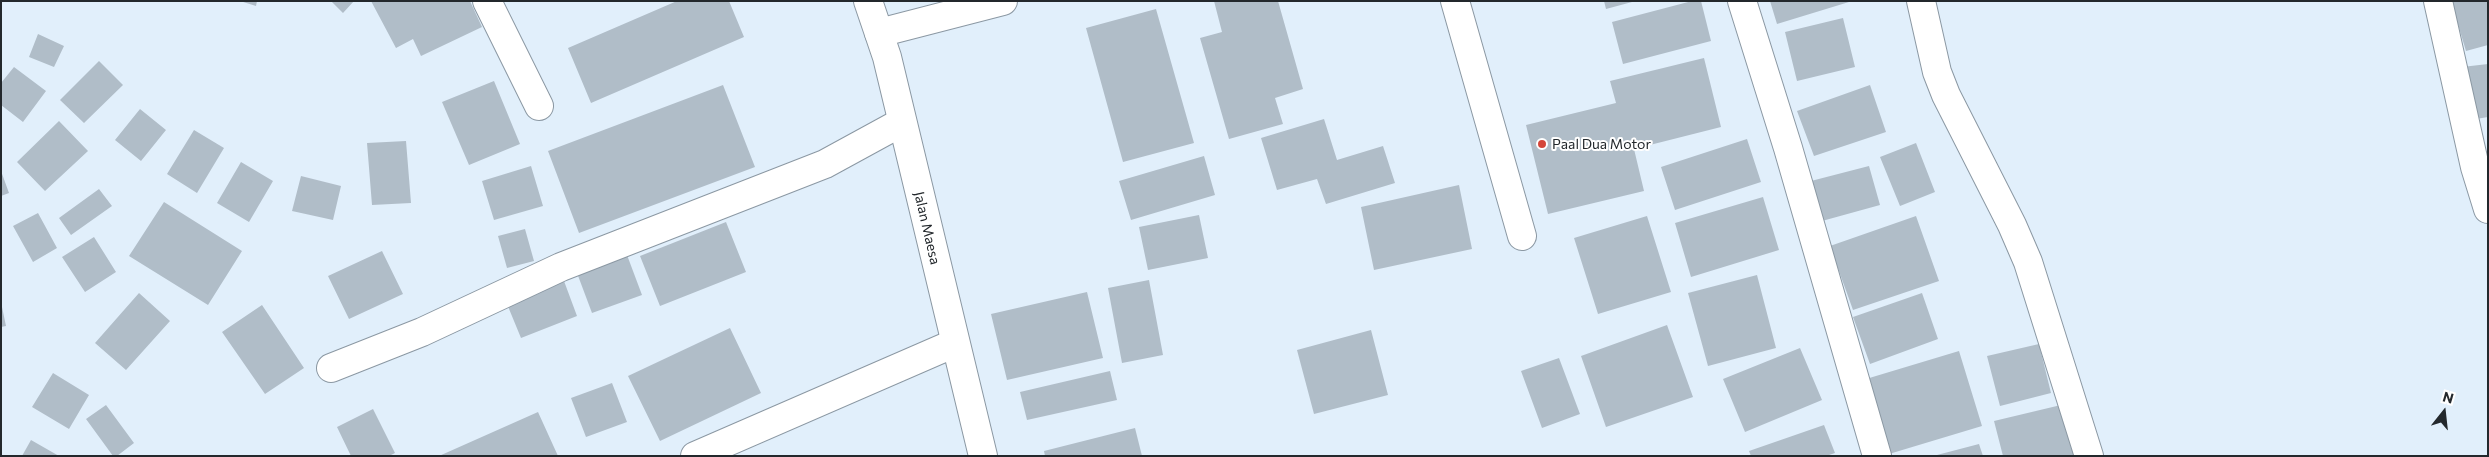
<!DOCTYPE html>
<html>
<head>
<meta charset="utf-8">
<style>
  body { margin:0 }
  #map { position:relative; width:2489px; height:457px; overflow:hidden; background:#e1effb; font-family:Commissioner,sans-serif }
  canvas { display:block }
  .frame { position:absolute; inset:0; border:2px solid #23282c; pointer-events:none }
  .north { position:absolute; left:2419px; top:387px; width:50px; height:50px; -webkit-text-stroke:4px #fff; paint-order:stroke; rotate:16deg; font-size:14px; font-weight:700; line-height:20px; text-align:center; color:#23282c }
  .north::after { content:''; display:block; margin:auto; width:18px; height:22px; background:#23282c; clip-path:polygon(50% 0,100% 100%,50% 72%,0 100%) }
</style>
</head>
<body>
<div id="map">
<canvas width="2489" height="457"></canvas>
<div class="frame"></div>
<div class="north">N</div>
</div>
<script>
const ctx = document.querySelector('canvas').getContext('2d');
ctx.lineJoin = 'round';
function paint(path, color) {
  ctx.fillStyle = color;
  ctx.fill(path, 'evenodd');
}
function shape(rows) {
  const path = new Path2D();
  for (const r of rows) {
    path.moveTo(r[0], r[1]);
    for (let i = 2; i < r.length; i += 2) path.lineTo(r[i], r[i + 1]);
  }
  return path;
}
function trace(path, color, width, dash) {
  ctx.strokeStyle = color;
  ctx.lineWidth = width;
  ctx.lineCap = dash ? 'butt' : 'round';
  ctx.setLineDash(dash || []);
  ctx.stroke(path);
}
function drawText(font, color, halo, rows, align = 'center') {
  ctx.font = font + ' Commissioner,sans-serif';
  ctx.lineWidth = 4;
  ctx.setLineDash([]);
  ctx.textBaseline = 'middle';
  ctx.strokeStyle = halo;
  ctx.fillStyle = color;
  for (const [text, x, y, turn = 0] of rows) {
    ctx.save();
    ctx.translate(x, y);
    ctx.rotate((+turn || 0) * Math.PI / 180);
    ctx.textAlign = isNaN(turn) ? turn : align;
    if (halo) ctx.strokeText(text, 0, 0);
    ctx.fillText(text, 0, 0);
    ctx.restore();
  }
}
paint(shape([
  [240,1,257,1,256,6],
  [331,1,354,1,343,13],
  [371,1,470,1,482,27,421,56,413,39,396,48],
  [677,1,729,1,744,37,591,103,568,48],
  [1214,1,1278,1,1303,89,1275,98,1283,124,1229,139,1200,38,1222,32],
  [1604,1,1632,1,1632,2,1606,9],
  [1692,1,1701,1,1711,41,1623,64,1612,22],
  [1770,1,1849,1,1849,2,1777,24],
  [2451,1,2488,1,2488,45,2466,51],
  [1156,9,1194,143,1123,162,1086,28],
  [1843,18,1855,67,1797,81,1785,32],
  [38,34,64,46,54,67,29,57],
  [1704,58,1721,127,1634,149,1644,191,1548,214,1526,125,1616,103,1610,81],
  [99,61,123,85,84,123,60,100],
  [2488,64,2488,117,2470,120,2462,67],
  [14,67,46,91,23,122,1,105,1,83],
  [494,81,520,144,469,165,442,102],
  [723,85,755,167,579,233,548,151],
  [1870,85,1886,132,1814,156,1797,111],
  [140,109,166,130,141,161,115,140],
  [1324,119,1337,160,1383,146,1395,183,1326,204,1317,179,1277,190,1261,138],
  [59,121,88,151,45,191,17,162],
  [194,130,224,148,197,193,167,174],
  [1747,139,1761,182,1675,210,1661,167],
  [406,141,411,203,372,205,367,143],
  [1916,143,1935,192,1900,206,1880,157],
  [1204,156,1215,195,1131,220,1119,181],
  [241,162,273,181,249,222,217,203],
  [531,166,543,206,494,220,482,181],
  [1869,166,1880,205,1822,221,1811,181],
  [1,171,9,193,1,196],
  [301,176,341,186,333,220,292,211],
  [1459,185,1472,249,1374,270,1361,207],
  [99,189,112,206,71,235,59,218],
  [1763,197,1779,250,1691,277,1675,223],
  [164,202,242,251,208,305,129,256],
  [38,213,57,248,33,262,13,226],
  [1199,215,1208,258,1148,270,1139,227],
  [1647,216,1671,292,1598,314,1574,238],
  [1916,216,1939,281,1853,310,1830,246],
  [726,222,746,272,660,306,640,256],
  [525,229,534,261,507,268,498,236],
  [94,237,116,272,85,292,62,257],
  [382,251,403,294,349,319,328,276],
  [627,255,642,295,592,313,577,273],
  [1757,275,1776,348,1708,366,1688,293],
  [1149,280,1163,355,1122,363,1108,288],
  [564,281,577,316,521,338,507,304],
  [1087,292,1103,358,1007,380,991,314],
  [139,293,170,321,126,370,95,343],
  [1922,293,1938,339,1870,364,1853,317],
  [262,305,304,368,265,394,222,332],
  [2,307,6,326,1,327,1,308],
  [1667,325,1693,397,1606,427,1581,356],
  [730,328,761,393,660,441,628,376],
  [1371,330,1388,395,1314,414,1297,350],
  [2039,344,2051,393,2000,406,1987,356],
  [1800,348,1822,400,1745,432,1723,379],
  [1959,351,1982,426,1889,454,1866,379],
  [1559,358,1580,414,1542,428,1521,371],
  [1110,371,1117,400,1027,420,1020,392],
  [53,373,89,395,69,429,32,407],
  [612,383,627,422,586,437,571,398],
  [106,405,134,443,117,456,113,456,86,419],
  [2061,405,2074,456,2003,456,1994,421],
  [373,409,395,453,389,456,351,456,337,427],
  [538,412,558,456,439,456],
  [1824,425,1835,453,1826,456,1751,456,1749,451],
  [1135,428,1142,456,1045,456,1044,451],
  [31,440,59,456,22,456],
  [1979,444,1983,456,1937,456,1937,455]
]), '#b0bdc8');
const street = shape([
  [487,1,539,106],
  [1455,1,1522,236],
  [1742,1,1788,148,1877,456],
  [1921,1,1937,72,1946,95,2012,225,2028,262,2089,456],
  [2438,1,2475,167,2488,209],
  [879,33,1003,1],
  [331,368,422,332,561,267,825,164,902,122],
  [695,456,955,343]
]);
const secondary = shape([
  [868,1,887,57,983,456]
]);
trace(street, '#8b98a3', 30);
trace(secondary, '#8b98a3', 30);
trace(street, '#fff', 28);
trace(secondary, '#fff', 28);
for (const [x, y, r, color] of [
  [1542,144,5,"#d4463a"]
]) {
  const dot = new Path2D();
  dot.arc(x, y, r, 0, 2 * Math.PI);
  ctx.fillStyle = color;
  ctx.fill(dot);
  trace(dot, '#fff', 2);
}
drawText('14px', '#23282c', '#fff', [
  ["Paal Dua Motor",1552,144]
], 'left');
drawText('14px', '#23282c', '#fff', [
  ["Jalan Maesa",927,228,77]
]);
</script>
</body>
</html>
